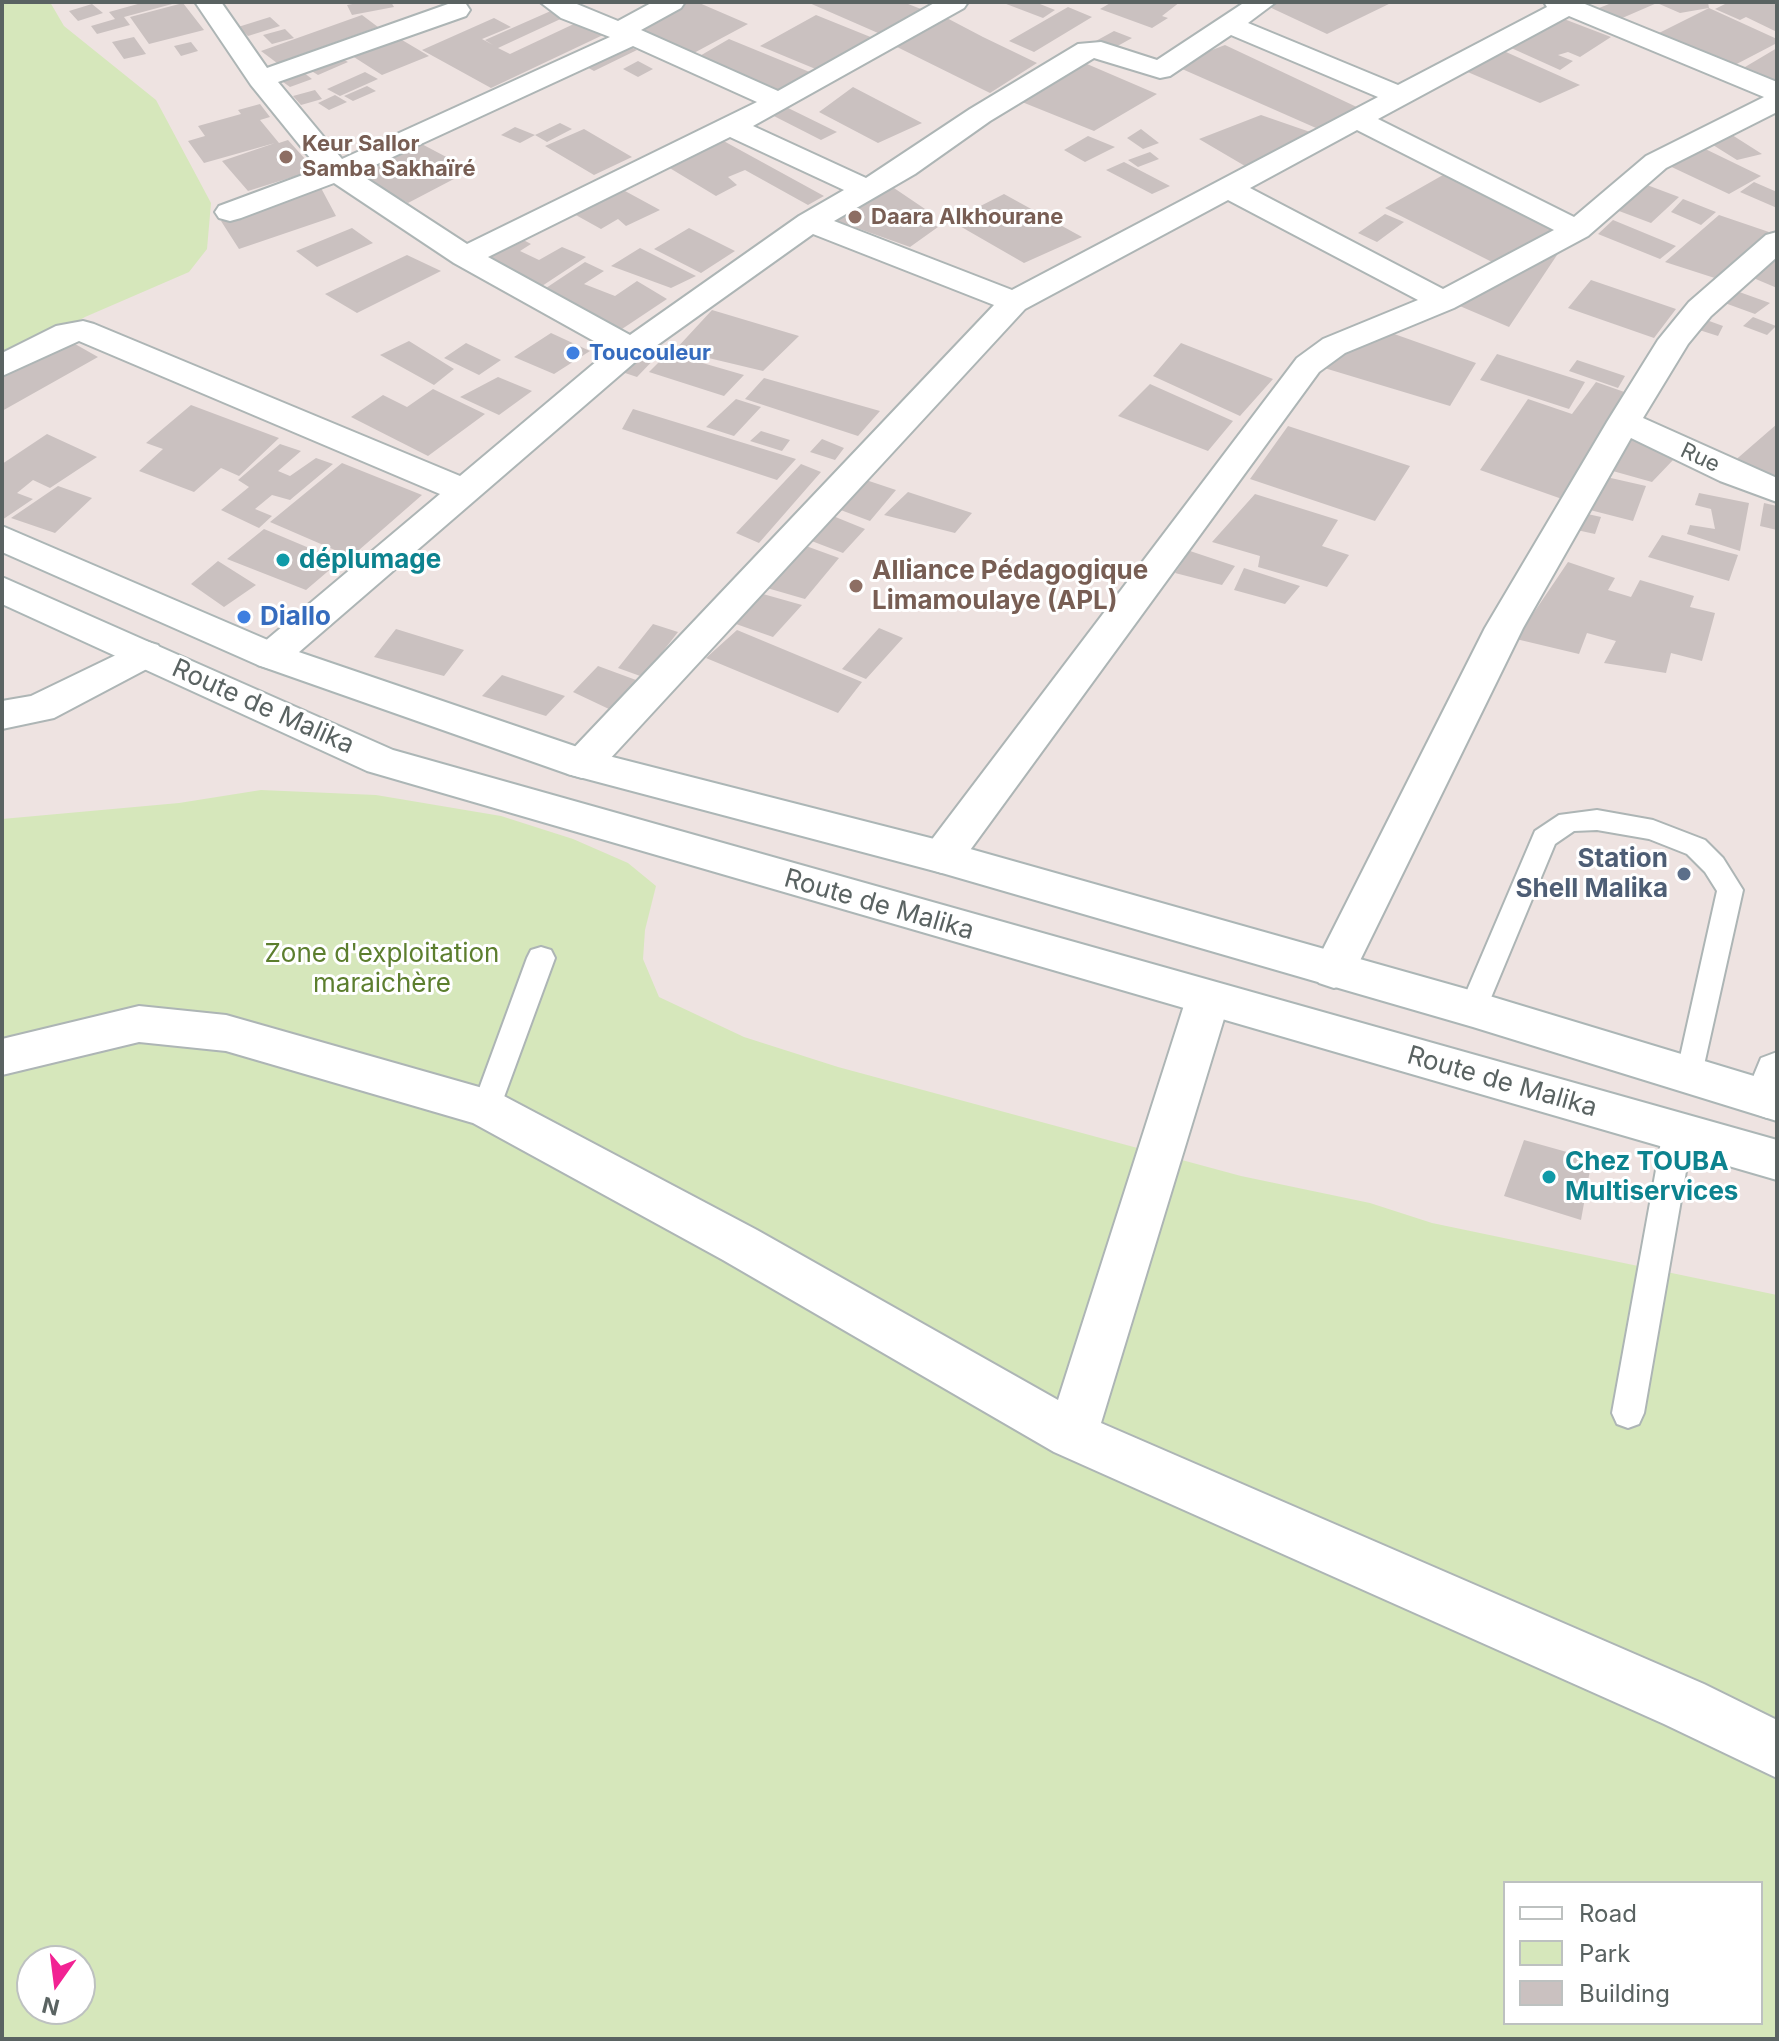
<!DOCTYPE html>
<html>
<head>
<meta charset="utf-8">
<style>
  body { margin:0 }
  #map { position:relative; width:1779px; height:2041px; overflow:hidden; background:#eee3e1; font-family:Inter,sans-serif }
  canvas { display:block }
  .frame { position:absolute; inset:0; border:4px solid #5a6362; pointer-events:none }
  .legend { position:absolute; left:1503px; top:1881px; width:260px; height:144px; box-sizing:border-box; background:#fff; border:2px solid #bdc1c0; margin:0; padding:10px 14px; list-style:none; font-size:24px; color:#5a6362 }
  .legend li { display:flex; align-items:center; gap:16px; height:40px }
  .legend b { width:40px; border:2px solid #bdc1c0 }
  .north { position:absolute; left:16px; top:1945px; width:80px; height:80px; box-sizing:border-box; background:#fff; border:2px solid #bdc1c0; border-radius:50%; rotate:194deg; font-size:22px; font-weight:700; line-height:32px; text-align:center; color:#5a6362 }
  .north::after { content:''; display:block; margin:auto; width:28px; height:36px; background:#f22293; clip-path:polygon(50% 0,100% 100%,50% 72%,0 100%) }
</style>
</head>
<body>
<div id="map">
<canvas width="1779" height="2041"></canvas>
<div class="frame"></div>
<ul class="legend">
<li><b style="height:10px;background:#fff"></b>Road</li>
<li><b style="height:22px;background:#d6e7bb"></b>Park</li>
<li><b style="height:22px;background:#cac1c0"></b>Building</li>
</ul>
<div class="north">N</div>
</div>
<script>
const ctx = document.querySelector('canvas').getContext('2d');
ctx.lineJoin = 'round';
function paint(path, color) {
  ctx.fillStyle = color;
  ctx.fill(path, 'evenodd');
}
function shape(rows) {
  const path = new Path2D();
  for (const r of rows) {
    path.moveTo(r[0], r[1]);
    for (let i = 2; i < r.length; i += 2) path.lineTo(r[i], r[i + 1]);
  }
  return path;
}
function trace(path, color, width, dash) {
  ctx.strokeStyle = color;
  ctx.lineWidth = width;
  ctx.lineCap = dash ? 'butt' : 'round';
  ctx.setLineDash(dash || []);
  ctx.stroke(path);
}
function drawText(font, color, halo, rows, align = 'center') {
  ctx.font = font + ' Inter,sans-serif';
  ctx.lineWidth = 6;
  ctx.setLineDash([]);
  ctx.textBaseline = 'middle';
  ctx.strokeStyle = halo;
  ctx.fillStyle = color;
  for (const [text, x, y, turn = 0] of rows) {
    ctx.save();
    ctx.translate(x, y);
    ctx.rotate((+turn || 0) * Math.PI / 180);
    ctx.textAlign = isNaN(turn) ? turn : align;
    if (halo) ctx.strokeText(text, 0, 0);
    ctx.fillText(text, 0, 0);
    ctx.restore();
  }
}
paint(shape([
  [2,2,50,2,64,26,156,100,211,203,207,249,189,272,85,317,2,365],
  [261,790,376,795,501,816,573,839,628,863,656,886,645,930,643,959,659,997,744,1037,838,1067,1241,1176,1370,1203,1432,1223,1777,1295,1777,2039,2,2039,2,819,179,803],
  [1505,1883,1761,1883,1761,2023,1505,2023],
  [32,1961,80,1961,80,2009,32,2009]
]), '#d6e7bb');
paint(shape([
  [145,2,176,3,124,17,130,25,97,34,91,26,115,19,109,12],
  [363,2,391,2,394,7,352,15,347,5],
  [682,2,697,2,748,24,692,54,628,30],
  [807,2,903,2,921,9,878,33],
  [1001,2,1035,2,1055,10,1043,18],
  [1112,2,1180,2,1162,16,1168,18,1152,28,1100,9],
  [1269,2,1393,2,1327,34,1265,5],
  [1614,2,1708,2,1709,8,1680,13,1657,3,1613,22,1589,12],
  [1729,2,1777,2,1777,32,1746,17,1740,20,1715,9],
  [183,3,204,30,149,44,130,17],
  [92,4,103,13,78,21,69,11],
  [1068,7,1092,17,1034,52,1009,41],
  [1709,8,1777,39,1777,43,1729,68,1657,34],
  [553,10,567,16,498,48,510,54,578,22,603,35,491,88,422,50,494,18,511,27,482,39,493,45,485,40],
  [362,15,378,27,277,63,261,51],
  [816,15,873,38,818,70,760,46],
  [943,16,983,37,1037,63,990,93,893,45],
  [270,17,280,26,248,36,238,27],
  [1564,19,1611,37,1580,57,1568,52,1558,55,1573,61,1560,70,1509,47],
  [285,29,294,38,272,44,263,35],
  [1114,31,1132,38,1114,48,1094,42],
  [392,34,429,56,382,75,346,52],
  [134,37,146,54,124,59,112,42],
  [729,39,812,73,776,95,698,57],
  [191,42,198,51,181,56,174,46],
  [626,45,637,50,594,71,583,65],
  [1225,45,1361,109,1316,128,1173,65],
  [1497,48,1580,85,1540,103,1456,67],
  [1777,48,1777,85,1740,70],
  [335,55,348,62,318,75,305,67],
  [638,61,653,69,638,77,623,69],
  [1080,61,1157,94,1094,131,1017,100],
  [299,69,312,79,290,87,276,77],
  [365,72,378,79,340,96,327,89],
  [367,86,376,91,353,101,344,96],
  [853,87,922,123,878,143,819,112],
  [315,90,322,99,301,105,293,96],
  [335,95,347,102,329,110,318,103],
  [260,104,270,117,260,120,279,143,288,140,315,170,248,191,222,161,275,143,204,163,188,141,205,136,198,126,241,114,238,110],
  [782,105,837,132,821,140,766,112],
  [1261,115,1313,133,1245,166,1199,139],
  [560,123,572,129,547,142,535,135],
  [515,127,535,135,520,143,501,135],
  [584,129,632,157,594,175,545,146],
  [1141,129,1159,143,1143,149,1127,138],
  [1729,133,1762,154,1737,160,1705,140],
  [1088,136,1115,147,1085,162,1064,150],
  [720,139,824,196,808,205,745,170,728,177,737,185,716,196,668,167],
  [416,141,471,170,408,203,354,172],
  [1695,144,1761,176,1729,194,1661,162],
  [1150,152,1159,159,1138,167,1128,160],
  [1124,162,1170,186,1152,194,1106,170],
  [1443,175,1553,229,1496,264,1385,208],
  [1639,182,1679,197,1651,223,1611,208],
  [1754,182,1777,192,1777,208,1740,192],
  [614,185,660,210,626,226,618,219,601,229,565,209],
  [891,186,928,211,917,218,938,227,910,247,829,218],
  [321,188,336,216,239,249,221,221],
  [1004,194,1082,237,1024,263,951,221],
  [1683,199,1716,212,1701,225,1671,212],
  [1385,214,1404,222,1377,242,1358,233],
  [1719,215,1769,232,1724,281,1665,262],
  [1613,220,1676,246,1660,259,1598,234],
  [352,228,373,243,317,267,296,251],
  [689,228,735,251,701,273,654,249],
  [514,235,531,244,520,251,539,260,562,247,586,257,539,288,472,257],
  [640,248,696,276,671,288,611,266],
  [1561,249,1509,327,1455,304],
  [407,255,441,271,357,313,325,294],
  [1772,258,1777,260,1777,288,1751,277],
  [585,262,604,271,584,284,615,296,637,281,667,299,622,329,537,294],
  [1591,280,1676,309,1654,338,1568,308],
  [1731,289,1770,303,1755,314,1722,302],
  [712,310,799,336,763,371,675,350],
  [1753,317,1776,326,1767,335,1743,326],
  [1701,318,1723,326,1718,336,1693,328],
  [1383,330,1476,363,1450,406,1321,367],
  [551,333,590,351,554,374,514,357],
  [68,340,98,357,2,411,2,376],
  [409,341,438,359,454,369,434,385,380,355],
  [466,343,501,360,479,375,444,358],
  [1181,343,1273,379,1240,416,1153,376],
  [643,346,661,352,637,377,613,369],
  [668,353,744,375,724,396,649,372],
  [1497,354,1585,382,1569,409,1480,380],
  [1577,360,1625,376,1618,388,1569,371],
  [498,377,532,391,499,415,460,397],
  [764,378,880,411,858,436,745,399],
  [1596,382,1630,394,1562,499,1480,470,1528,399,1572,414],
  [1150,384,1233,421,1208,451,1118,416],
  [433,389,485,414,428,456,351,417,383,395,407,407],
  [736,399,761,407,734,436,706,427],
  [191,405,279,438,239,476,221,468,194,492,139,471,163,449,146,443],
  [633,409,796,459,777,480,622,429],
  [1777,424,1777,483,1732,463],
  [1288,426,1410,466,1375,521,1250,479],
  [761,431,790,440,782,451,750,441],
  [47,434,97,457,50,488,33,480,17,493,33,499,2,520,2,464],
  [822,439,844,448,835,460,810,452],
  [1630,439,1674,459,1652,482,1602,468],
  [280,444,301,451,278,471,290,476,316,458,333,464,290,500,272,495,255,509,272,516,259,528,221,510,249,487,238,480],
  [342,463,422,495,351,557,270,522],
  [801,464,821,472,759,543,736,533],
  [1602,476,1646,486,1633,521,1590,510],
  [863,479,896,490,870,521,838,509],
  [58,486,92,498,55,533,11,518],
  [908,492,972,513,955,533,884,515],
  [1699,493,1749,503,1740,551,1687,534,1690,525,1715,529,1711,509,1695,505],
  [1255,494,1338,520,1322,546,1349,555,1327,587,1258,567,1260,556,1212,542],
  [1764,503,1777,506,1777,530,1760,526],
  [1583,513,1601,517,1595,534,1572,529],
  [833,516,865,529,843,553,809,540],
  [264,529,340,561,306,590,227,559],
  [1662,535,1738,555,1729,581,1648,557],
  [806,546,839,558,805,599,767,588],
  [1190,551,1235,566,1222,585,1175,573],
  [218,561,256,585,224,607,191,584],
  [1568,562,1615,578,1608,590,1631,597,1640,580,1694,596,1690,607,1715,613,1702,661,1671,653,1666,673,1604,663,1616,641,1587,633,1579,654,1516,639],
  [1244,568,1300,586,1285,604,1234,590],
  [763,594,802,605,773,637,736,624],
  [653,624,678,632,643,677,618,668],
  [879,628,903,638,866,679,842,669],
  [396,629,464,650,444,676,374,657],
  [737,630,862,682,838,713,706,658],
  [598,666,636,680,611,710,573,692],
  [502,675,565,696,546,716,482,696],
  [1524,1140,1592,1159,1581,1220,1504,1196]
]), '#cac1c0');
const lane = shape([
  [1597,810,1653,820,1705,840,1723,858,1743,890,1700,1083,1690,1087,1680,1083,1676,1075,1717,891,1705,872,1687,854,1649,839,1597,830,1574,831,1555,844,1483,1017,1473,1020,1463,1017,1459,1009,1535,831,1559,815,1597,810],
  [541,947,551,950,555,958,500,1108,496,1117,486,1120,476,1117,472,1108,527,958,531,950,541,947],
  [1678,1119,1688,1122,1693,1131,1644,1413,1639,1424,1628,1428,1617,1424,1612,1413,1663,1131,1668,1122,1678,1119]
]);
const street = shape([
  [195,2,221,2,267,68,448,4,466,4,470,10,466,16,278,82,342,159,610,37,561,18,540,2,572,2,618,21,653,2,685,2,681,8,641,30,778,91,936,2,968,2,964,8,753,126,866,178,970,109,1078,44,1101,42,1157,60,1245,2,1276,2,1248,23,1398,85,1547,7,1544,2,1580,2,1777,82,1777,112,1666,168,1588,236,1454,308,1345,353,1319,372,957,868,942,873,927,868,921,857,927,846,1297,358,1323,339,1418,300,1228,200,1025,309,596,774,582,778,568,774,562,764,568,754,994,305,813,234,642,356,284,665,271,669,258,665,252,656,258,647,440,494,79,341,2,376,2,353,56,326,83,321,94,324,460,476,610,350,454,263,334,183,241,218,230,221,219,218,215,212,219,206,319,169,251,85,195,2],
  [1569,16,1764,97,1646,156,1574,217,1378,119,1569,16],
  [1231,35,1378,97,1012,290,834,221,915,174,990,121,1094,58,1160,78,1170,76,1231,35],
  [633,46,757,102,467,244,358,173,633,46],
  [1357,130,1554,230,1443,289,1250,188,1357,130],
  [730,137,844,190,799,216,630,335,488,257,730,137],
  [1777,232,1777,257,1711,316,1688,344,1643,418,1777,478,1777,502,1720,481,1631,438,1523,628,1349,983,1334,988,1319,983,1312,971,1485,628,1607,422,1658,340,1689,302,1766,235,1777,232],
  [145,641,158,645,164,654,158,663,54,718,2,729,2,701,31,696,145,641],
  [1208,982,1223,987,1230,999,1101,1423,1704,1684,1777,1720,1777,1778,1664,1724,1054,1452,723,1260,473,1123,226,1051,139,1042,2,1075,2,1039,139,1006,226,1015,486,1089,502,1095,757,1230,1058,1400,1186,999,1193,987,1208,982],
  [1777,1052,1777,1114,1767,1118,1751,1112,1744,1099,1761,1058,1777,1052]
]);
const secondary = shape([
  [2,526,284,647,589,751,942,841,1473,991,1777,1083,1777,1121,1473,1027,942,873,568,774,258,665,2,552,2,526],
  [2,577,393,750,1777,1140,1777,1180,367,771,2,604,2,577]
]);
trace(lane, '#adb5b5', 4);
trace(street, '#adb5b5', 4);
trace(secondary, '#acb6b6', 4);
paint(lane, '#fff');
paint(street, '#fff');
paint(secondary, '#fff');
for (const [x, y, r, color] of [
  [286,157,8,"#8d6e63"],
  [855,217,8,"#8d6e63"],
  [573,353,8,"#3f7fe0"],
  [283,560,8,"#0f9aa8"],
  [856,586,8,"#8d6e63"],
  [244,617,8,"#3f7fe0"],
  [1684,874,8,"#5c6f8a"],
  [1549,1177,8,"#0f9aa8"]
]) {
  const dot = new Path2D();
  dot.arc(x, y, r, 0, 2 * Math.PI);
  ctx.fillStyle = color;
  ctx.fill(dot);
  trace(dot, '#fff', 3);
}
drawText('bold 22px', '#785e54', '#fff', [
  ["Keur Sallor",302,144],
  ["Samba Sakhaïré",302,169],
  ["Daara Alkhourane",871,217]
], 'left');
drawText('bold 22px', '#366cbe', '#fff', [
  ["Toucouleur",589,353]
], 'left');
drawText('22px', '#5a6362', '#fff', [
  ["Rue",1700,458,25]
]);
drawText('bold 26px', '#0d838f', '#fff', [
  ["déplumage",299,560],
  ["Chez TOUBA",1565,1162],
  ["Multiservices",1565,1192]
], 'left');
drawText('bold 26px', '#785e54', '#fff', [
  ["Alliance Pédagogique",872,571],
  ["Limamoulaye (APL)",872,601]
], 'left');
drawText('bold 26px', '#366cbe', '#fff', [
  ["Diallo",260,617]
], 'left');
drawText('26px', '#5a6362', '#fff', [
  ["Route de Malika",263,707,24],
  ["Route de Malika",879,905,16],
  ["Route de Malika",1502,1082,16]
]);
drawText('bold 26px', '#4e5e75', '#fff', [
  ["Station",1668,859],
  ["Shell Malika",1668,889]
], 'right');
drawText('26px', '#5c7e2e', '#fff', [
  ["Zone d'exploitation",382,954],
  ["maraichère",382,984]
]);
</script>
</body>
</html>
